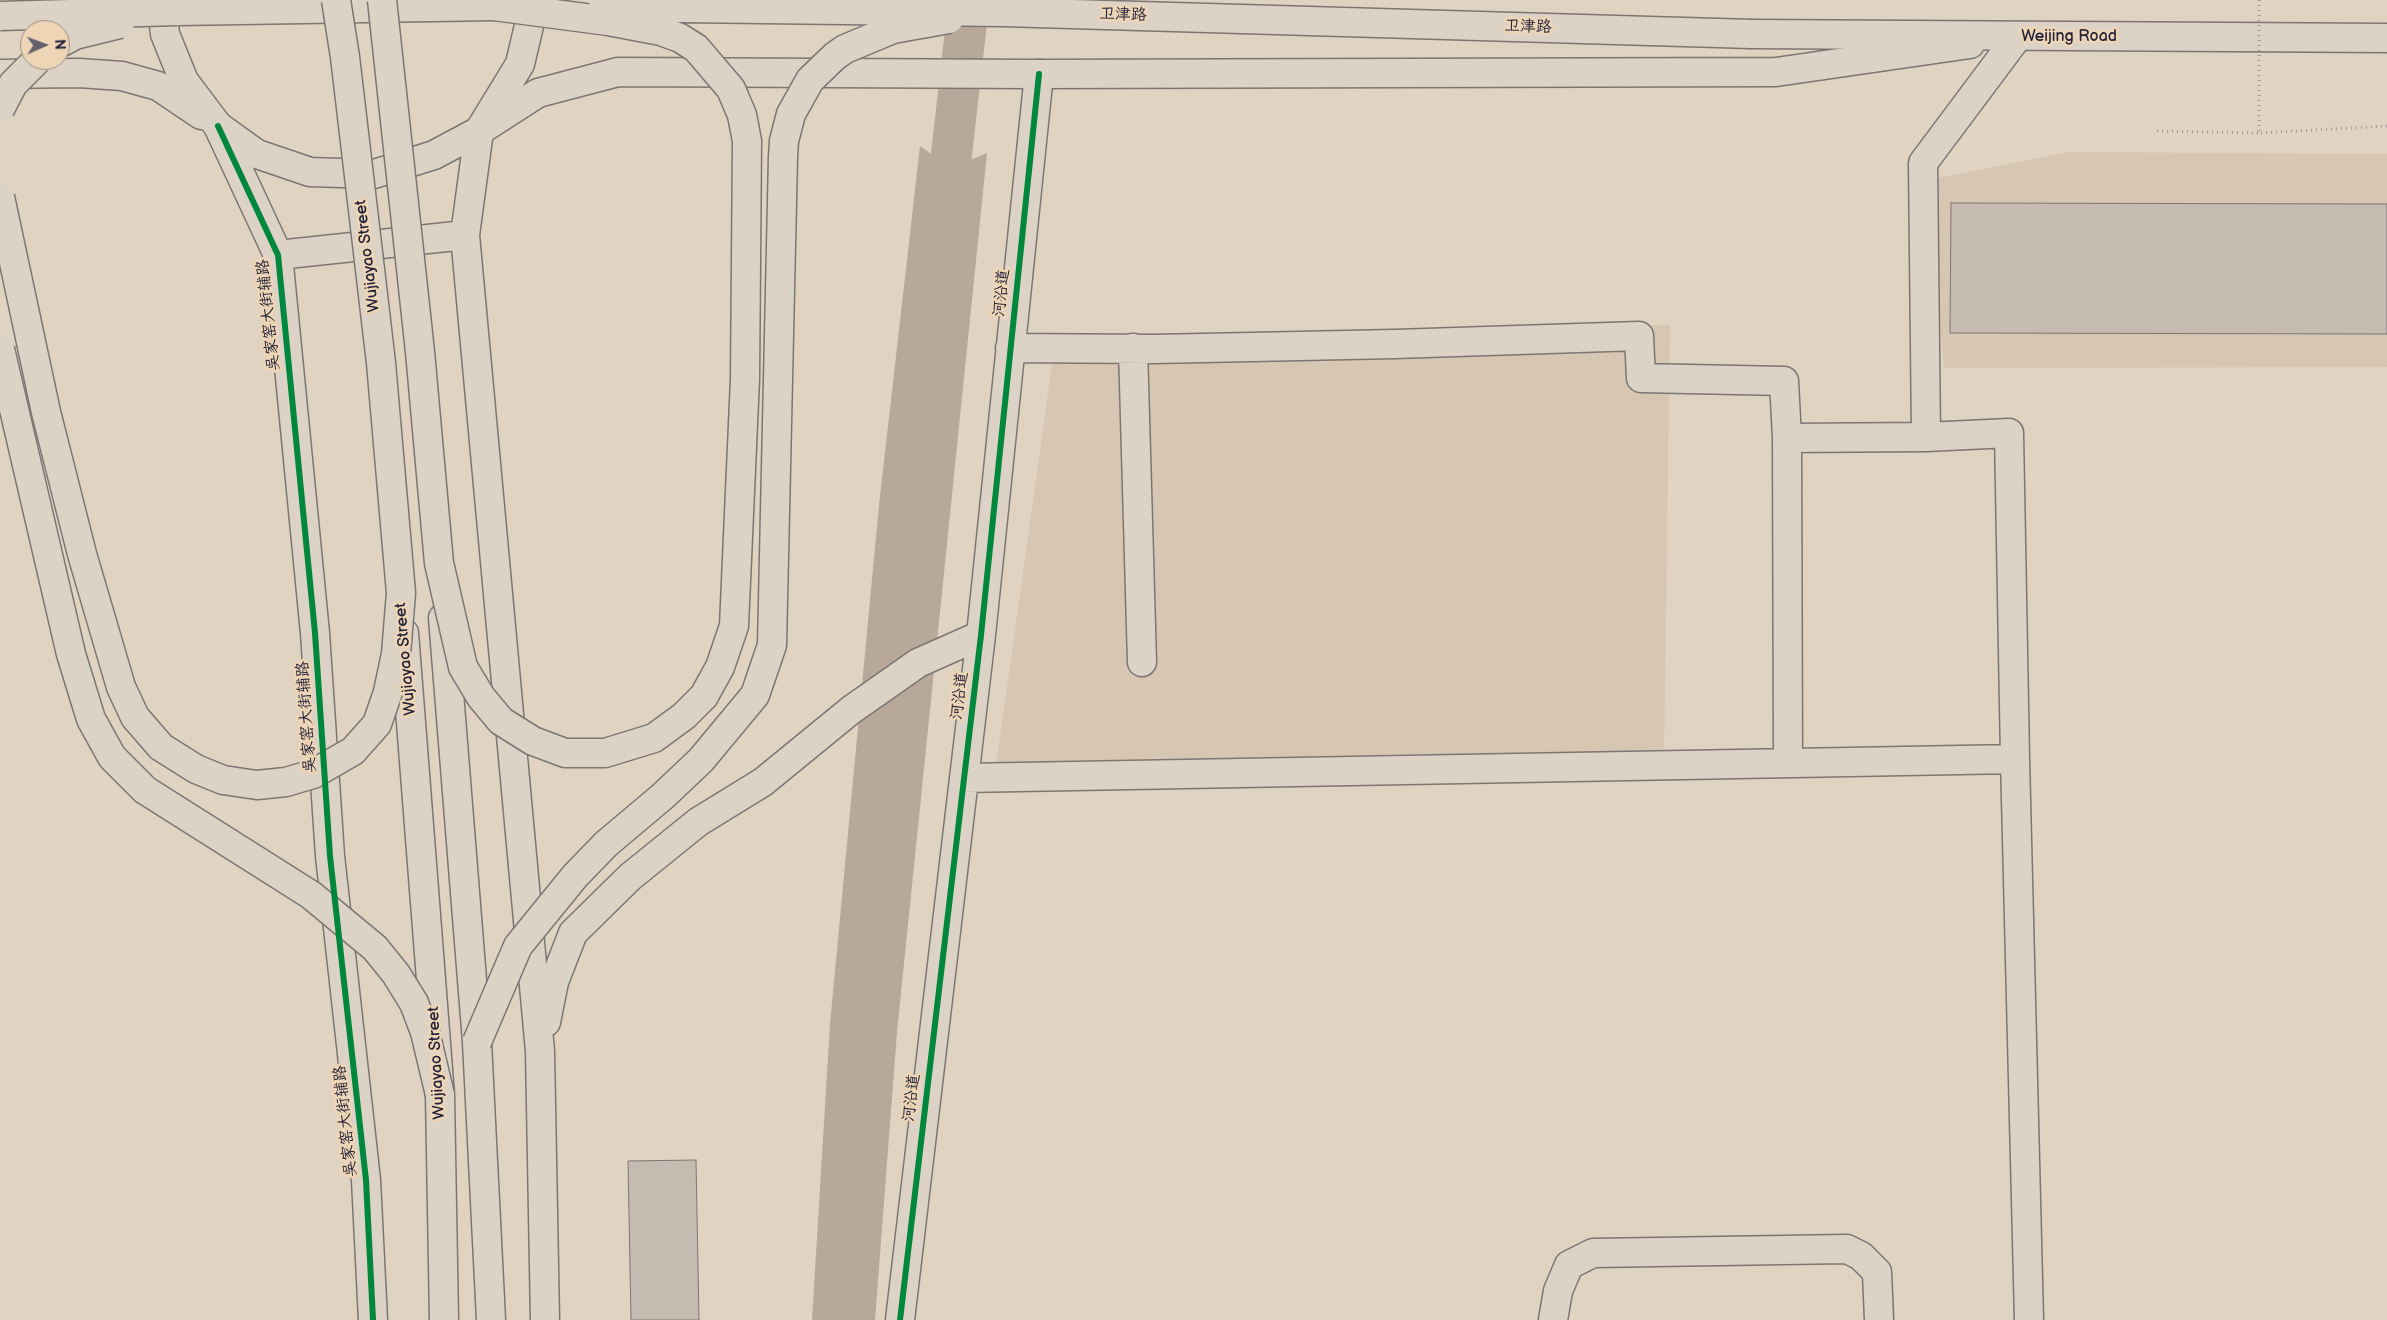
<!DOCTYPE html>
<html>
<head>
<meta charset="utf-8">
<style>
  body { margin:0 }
  #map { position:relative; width:2387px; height:1320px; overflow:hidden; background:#e0d3c2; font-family:"Balsamiq Sans",sans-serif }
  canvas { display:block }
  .north { position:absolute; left:20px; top:20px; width:50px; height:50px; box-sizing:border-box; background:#edd5b5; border:1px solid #9c8d84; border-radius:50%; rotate:88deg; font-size:14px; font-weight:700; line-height:20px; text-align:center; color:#22223b }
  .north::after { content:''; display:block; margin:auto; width:18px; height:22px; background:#64606a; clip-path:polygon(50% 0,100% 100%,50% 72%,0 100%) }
</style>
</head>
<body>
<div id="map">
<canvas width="2387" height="1320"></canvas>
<div class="north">N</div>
</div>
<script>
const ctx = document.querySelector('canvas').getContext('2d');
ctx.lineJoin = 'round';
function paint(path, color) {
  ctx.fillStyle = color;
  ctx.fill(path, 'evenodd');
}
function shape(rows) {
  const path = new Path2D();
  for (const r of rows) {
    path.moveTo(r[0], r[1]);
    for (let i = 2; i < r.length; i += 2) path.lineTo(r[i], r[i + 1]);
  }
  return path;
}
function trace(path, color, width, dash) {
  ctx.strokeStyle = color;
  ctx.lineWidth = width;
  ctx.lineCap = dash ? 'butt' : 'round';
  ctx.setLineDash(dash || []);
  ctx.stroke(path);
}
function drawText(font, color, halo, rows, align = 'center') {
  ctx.font = font + ' "Balsamiq Sans","LXGW WenKai TC",sans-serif';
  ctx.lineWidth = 5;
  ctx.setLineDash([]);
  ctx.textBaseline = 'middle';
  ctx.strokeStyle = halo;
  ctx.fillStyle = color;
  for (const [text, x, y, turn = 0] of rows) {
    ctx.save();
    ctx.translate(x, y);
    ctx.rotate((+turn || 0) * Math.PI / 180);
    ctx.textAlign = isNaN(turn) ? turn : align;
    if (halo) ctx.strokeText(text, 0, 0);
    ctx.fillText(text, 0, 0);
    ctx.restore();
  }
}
paint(shape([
  [2068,152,2387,154,2387,367,1944,368,1927,180],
  [1670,325,1664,756,996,766,1056,336]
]), '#d7c6b1');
paint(shape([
  [920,146,945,164,960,164,987,153,897,1032,875,1320,812,1320,830,1024,879,505]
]), '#b7a89a');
trace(shape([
  [944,221,969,0]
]), '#b7a89a', 41);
const building = shape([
  [1951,203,2387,204,2387,334,1950,333,1951,203],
  [696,1160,699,1320,631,1320,628,1161,696,1160]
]);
paint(building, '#c5bbb0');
trace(building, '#7c7673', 1);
const minor = shape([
  [218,126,278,255,315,633,330,856,366,1180,373,1320],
  [479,131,465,235,540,1051,545,1320],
  [278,255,465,235],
  [1010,348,1154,349,1395,344,1639,336,1641,378,1784,381,1787,438,1926,437,1923,163,2018,36],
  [1133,348,1142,662],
  [1787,438,1788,763],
  [2015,759,2029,1320],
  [964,778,2015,759,2009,433,1926,437],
  [546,1022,554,982,573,933,630,877,698,822,763,782,851,710,918,663,981,635],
  [900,1320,981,635,1039,74],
  [1553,1320,1558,1291,1569,1265,1593,1253,1847,1249,1861,1256,1877,1272,1879,1320]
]);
const major = shape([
  [161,0,165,34,184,81,218,126,257,154,310,172,374,174,434,155,479,131,520,64,535,0],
  [0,74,79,73,122,76,158,86,201,115],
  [479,131,538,93,618,72,1035,74,1776,72,1970,44]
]);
const highway = shape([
  [177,11,494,6],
  [1752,34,2387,38],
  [443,618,477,1042,491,1320],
  [404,633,440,1095,444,1320]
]);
trace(minor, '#7c7673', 31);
trace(major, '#7c7673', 31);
trace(highway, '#7c7673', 31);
trace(shape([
  [2157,131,2259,133]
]), '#9f9994', 3, [1, 4]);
trace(minor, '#dcd2c6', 28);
trace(major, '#dcd2c6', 28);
trace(highway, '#dcd2c6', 28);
const majorBridge = shape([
  [0,349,71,654,91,719,112,757,145,790,311,895,375,948,396,974,414,1003,425,1032,440,1095],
  [477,1042,518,946,575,876,606,844,663,796,701,760,755,695,772,645,783,157,784,141,791,114,810,80,835,56,845,49,893,29,949,19]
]);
const highwayBridge = shape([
  [382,0,420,352,439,563,463,667,481,697,501,721,533,741,565,753,605,753,654,738,684,716,704,696,720,667,734,626,745,379,747,141,742,115,731,89,696,48,680,38,661,31,608,21,494,6],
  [603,7,1003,12,1752,34],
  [0,16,177,11],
  [60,43,75,35,120,24],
  [0,109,13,84,37,60],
  [0,197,46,412,82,554,121,687,135,717,161,747,196,769,223,780,257,785,286,782,313,774,353,751,377,724,388,692,396,654,401,593,381,363,345,57,336,0]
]);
trace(majorBridge, '#7c7673', 31, []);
trace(highwayBridge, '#7c7673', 31, []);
trace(shape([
  [2259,0,2259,133,2387,126]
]), '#9f9994', 3, [1, 4]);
trace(majorBridge, '#dcd2c6', 28);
trace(highwayBridge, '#dcd2c6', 28);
trace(shape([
  [218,126,278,255,315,633,330,856,366,1180,373,1320],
  [900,1320,981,635,1039,74]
]), '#00873e', 6);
drawText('16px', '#22223b', '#edd5b5', [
  ["卫津路",1123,15,2],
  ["卫津路",1528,27,2],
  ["Weijing Road",2069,37],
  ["Wujiayao Street",368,256,-97],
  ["河沿道",1002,293,-84],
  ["吴家窑大街辅路",269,315,-96],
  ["Wujiayao Street",406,659,-95],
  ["河沿道",960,696,-83],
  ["吴家窑大街辅路",307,717,-94],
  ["Wujiayao Street",437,1063,-93],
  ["河沿道",912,1098,-83],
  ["吴家窑大街辅路",346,1121,-96]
]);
</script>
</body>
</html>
